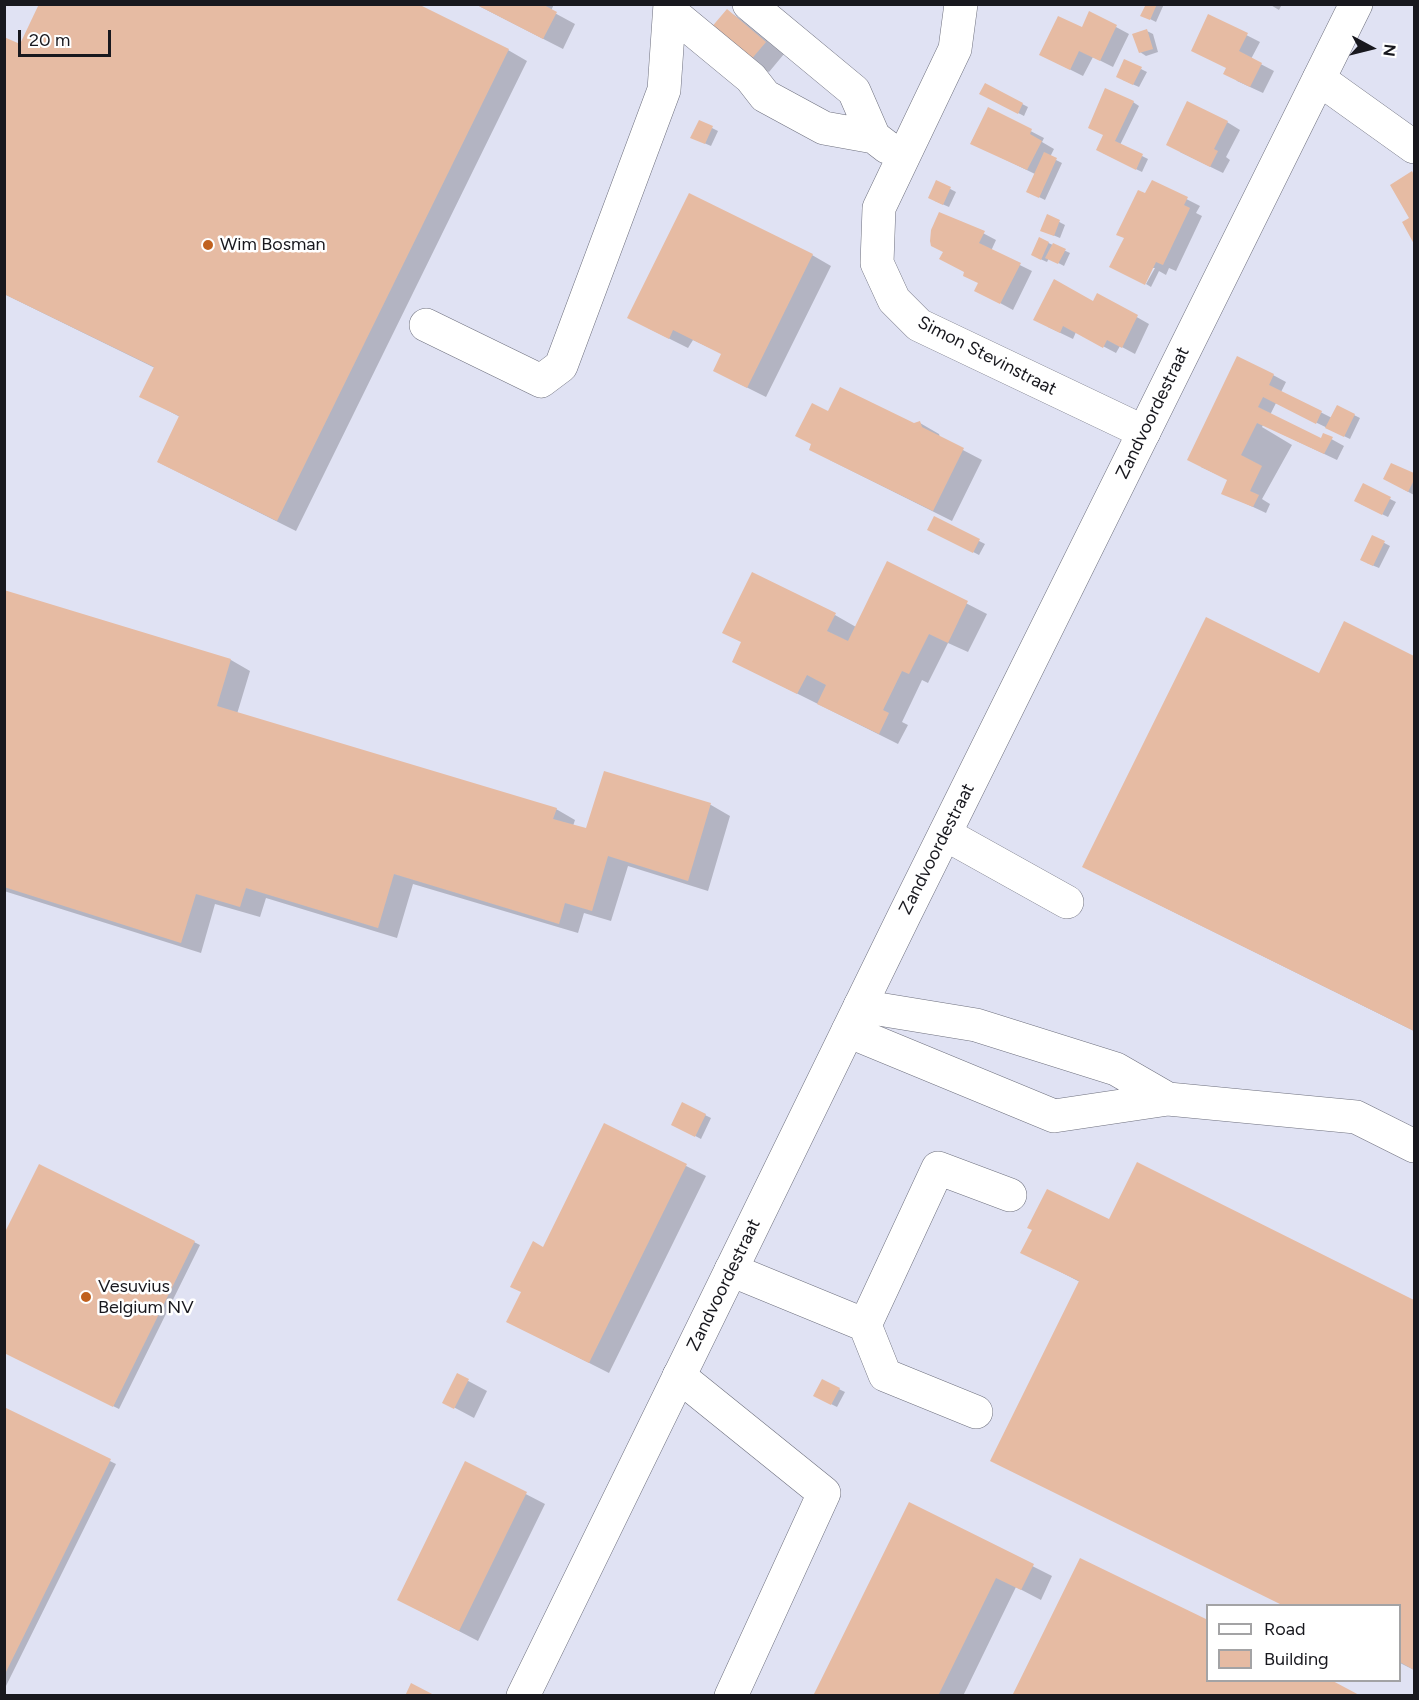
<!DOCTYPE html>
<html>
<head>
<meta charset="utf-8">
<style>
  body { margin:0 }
  #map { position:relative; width:1419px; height:1700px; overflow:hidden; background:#e0e2f3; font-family:Figtree,sans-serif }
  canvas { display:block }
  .frame { position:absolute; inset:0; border:6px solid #18181e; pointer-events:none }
  .legend { position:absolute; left:1206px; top:1604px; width:195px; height:78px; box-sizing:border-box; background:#fff; border:2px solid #a3a3a5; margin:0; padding:8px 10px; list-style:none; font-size:18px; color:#18181e }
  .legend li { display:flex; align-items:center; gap:12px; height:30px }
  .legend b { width:30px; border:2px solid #a3a3a5 }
  .north { position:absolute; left:1341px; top:18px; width:60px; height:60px; -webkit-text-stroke:4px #fff; paint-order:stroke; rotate:97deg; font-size:16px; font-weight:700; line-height:24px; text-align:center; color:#18181e }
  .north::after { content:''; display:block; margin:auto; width:21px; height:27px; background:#18181e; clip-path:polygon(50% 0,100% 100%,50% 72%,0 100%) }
  .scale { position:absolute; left:18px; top:30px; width:93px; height:27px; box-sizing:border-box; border:3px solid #18181e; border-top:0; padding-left:8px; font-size:18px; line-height:21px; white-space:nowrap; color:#18181e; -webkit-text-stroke:4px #fff; paint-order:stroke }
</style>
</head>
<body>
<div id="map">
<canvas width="1419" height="1700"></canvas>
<div class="frame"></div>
<ul class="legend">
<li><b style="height:8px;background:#fff"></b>Road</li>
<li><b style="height:16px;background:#e6bba3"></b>Building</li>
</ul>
<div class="north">N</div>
<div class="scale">20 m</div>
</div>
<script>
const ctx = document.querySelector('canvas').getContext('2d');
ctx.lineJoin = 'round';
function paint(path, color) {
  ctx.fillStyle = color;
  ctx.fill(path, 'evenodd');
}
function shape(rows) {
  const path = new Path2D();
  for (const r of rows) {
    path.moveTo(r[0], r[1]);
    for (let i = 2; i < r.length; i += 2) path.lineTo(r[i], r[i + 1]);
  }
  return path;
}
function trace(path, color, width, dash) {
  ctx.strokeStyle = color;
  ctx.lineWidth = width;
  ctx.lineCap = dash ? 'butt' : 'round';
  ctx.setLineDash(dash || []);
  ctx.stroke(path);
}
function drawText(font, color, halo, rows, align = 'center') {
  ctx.font = font + ' Figtree,sans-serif';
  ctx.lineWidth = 5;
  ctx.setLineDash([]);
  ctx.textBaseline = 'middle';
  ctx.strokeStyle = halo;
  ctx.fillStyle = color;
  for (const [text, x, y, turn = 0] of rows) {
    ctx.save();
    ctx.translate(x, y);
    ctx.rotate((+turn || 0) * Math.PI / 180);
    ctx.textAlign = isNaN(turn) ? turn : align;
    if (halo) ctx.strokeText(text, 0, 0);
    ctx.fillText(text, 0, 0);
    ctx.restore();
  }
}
paint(shape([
  [475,4,554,4,551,11,575,24,563,49],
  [1147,4,1164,4,1156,22,1148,18],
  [1269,4,1282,4,1279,10],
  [727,11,746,22,784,54,769,72,750,61],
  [1090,13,1129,34,1113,67,1093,57,1083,76,1053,61,1083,29],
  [1209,16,1260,42,1251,59,1274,71,1263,93,1237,81,1227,68],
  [1147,31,1153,34,1158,52,1146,56,1140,52],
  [20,46,508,50,527,61,296,531,158,462,180,417,141,396,155,368,4,294],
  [1141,69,1147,72,1139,87,1123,80],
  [985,85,1028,107,1024,116,987,97],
  [1133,102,1139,106,1120,145,1148,159,1142,172,1103,153],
  [988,109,1044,138,1042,142,1054,149,1050,157,1062,163,1045,200,1033,194,1035,174,971,143],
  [700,122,718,131,711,146,697,140],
  [1227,122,1240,130,1226,157,1230,160,1223,173,1180,152],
  [1412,173,1414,174,1414,241,1404,222,1411,218],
  [937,182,956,192,949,207,935,201],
  [1153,182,1200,206,1196,213,1202,216,1176,271,1169,268,1166,275,1159,271,1151,287,1146,284,1155,268,1151,268,1146,195],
  [1048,216,1065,225,1060,238,1048,233],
  [960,221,996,240,991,251,1032,271,1013,310,989,297,979,283],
  [1040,239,1070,253,1064,266,1049,258,1047,262,1038,258],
  [812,255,831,266,766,397,734,381,723,354,693,340,688,348,648,328],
  [1098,295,1149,324,1135,354,1120,346,1116,353,1076,332,1073,339,1048,327,1094,303],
  [1273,375,1286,382,1281,392,1332,418,1354,415,1360,418,1350,439,1276,403,1270,415,1321,441,1324,435,1344,446,1337,460,1263,425,1262,427,1292,445,1262,499,1270,504,1266,513,1223,493,1229,480,1201,467],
  [829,413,914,425,920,423,939,434,940,438,982,460,952,521,830,460],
  [1391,465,1414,475,1414,495,1403,489],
  [1390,499,1396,502,1388,517,1361,504],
  [934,518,985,544,979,555,934,532],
  [1373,537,1390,546,1379,568,1367,563],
  [888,563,987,614,968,652,948,643,928,683,922,680,902,722,908,725,898,744,734,662,835,615,856,627],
  [4,592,231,660,250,671,237,714,556,809,575,820,573,826,587,830,605,773,711,805,730,816,708,891,628,866,611,921,584,913,578,933,413,884,397,938,266,898,260,917,215,904,201,953,4,891],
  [1345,623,1414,658,1414,1031,1103,877,1319,675],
  [683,1104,711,1118,701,1139,673,1124],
  [605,1125,706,1176,609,1373,508,1322],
  [1138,1164,1414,1302,1414,1670,1400,1663,1400,1606,1080,1282,1022,1252,1110,1221],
  [194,1242,200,1245,119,1409,4,1352],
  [457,1375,487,1391,474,1418,444,1402],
  [822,1381,845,1392,837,1407,815,1396],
  [4,1409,116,1464,4,1690],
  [466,1463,545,1504,478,1641,399,1600],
  [909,1504,1052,1576,1041,1600,1016,1587,963,1696,815,1696]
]), '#0003');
paint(shape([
  [39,4,418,4,509,49,277,521,157,462,179,416,139,397,154,367,4,294,4,37,20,44],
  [475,4,542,4,557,12,543,39],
  [1146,4,1157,4,1150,20,1140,16],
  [727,9,766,42,749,62,710,29],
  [1089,11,1117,25,1100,61,1079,51,1070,70,1039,55,1058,16,1082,27],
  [1208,14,1248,33,1239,51,1262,63,1250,87,1223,74,1226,68,1191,51],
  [1147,29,1153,49,1139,53,1132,34],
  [1124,59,1142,67,1133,85,1116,77],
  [985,83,1023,103,1018,114,979,94],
  [1105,88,1134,101,1115,141,1143,154,1136,170,1096,150,1103,135,1088,128],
  [1187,101,1228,121,1214,149,1218,151,1210,167,1166,145],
  [988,107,1032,129,1030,134,1042,141,1027,170,970,144],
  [699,120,713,126,705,144,690,138],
  [1044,152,1057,158,1039,198,1026,192],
  [1412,171,1414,175,1414,244,1402,222,1409,218,1390,185],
  [936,180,951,187,943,205,928,198],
  [1152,180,1188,197,1184,205,1190,208,1163,265,1156,262,1145,285,1109,267,1124,238,1116,235,1138,190,1145,193],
  [689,193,813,254,747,388,713,371,721,354,673,330,669,339,627,318],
  [939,212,985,231,979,243,1021,263,1000,304,974,291,978,283,963,276,964,272,939,259,943,252,931,246,930,241,931,230],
  [1047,214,1060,220,1054,236,1040,231],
  [1039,237,1049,242,1041,260,1031,255],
  [1053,243,1066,249,1058,264,1045,258],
  [1054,279,1093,301,1097,293,1138,315,1122,348,1107,340,1103,348,1063,326,1060,333,1033,320],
  [1237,356,1274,374,1269,385,1322,411,1316,424,1263,397,1258,407,1321,438,1323,433,1333,437,1324,454,1257,423,1241,455,1262,466,1250,491,1259,495,1253,507,1221,494,1227,480,1187,460],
  [840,387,914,423,920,421,922,427,964,448,933,511,809,450,811,444,795,436,812,403,828,411],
  [1337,405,1355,414,1344,437,1325,428],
  [1391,463,1414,473,1414,480,1408,492,1383,479],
  [1363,483,1391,497,1382,515,1354,501],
  [934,516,980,539,973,553,927,530],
  [1372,535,1385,541,1373,566,1360,560],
  [887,561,968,601,948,643,929,634,909,674,902,671,883,710,889,713,879,734,817,704,826,685,807,675,797,694,732,662,741,642,722,633,752,572,836,613,827,631,848,641],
  [4,590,231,659,217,706,557,808,553,819,586,828,604,771,711,803,688,881,608,856,592,911,565,903,559,924,394,874,378,928,246,888,240,907,196,894,181,943,4,887],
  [1206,617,1319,673,1344,621,1414,656,1414,1031,1082,867],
  [682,1102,706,1114,695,1137,671,1125],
  [604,1123,687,1164,589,1363,506,1322,521,1292,510,1287,533,1241,543,1247],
  [1137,1162,1414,1300,1414,1670,1400,1662,1400,1606,1284,1606,990,1461,1079,1281,1020,1253,1032,1230,1027,1228,1047,1189,1109,1219],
  [39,1164,195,1241,113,1407,4,1353,4,1234],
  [457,1373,469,1379,454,1409,442,1403],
  [822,1379,840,1388,831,1405,813,1396],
  [4,1407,111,1459,4,1676],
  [465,1461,527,1492,459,1631,397,1600],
  [909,1502,1034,1564,1021,1590,996,1578,938,1696,813,1696],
  [1080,1558,1208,1620,1208,1680,1331,1680,1361,1696,1012,1696],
  [411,1683,436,1696,405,1696]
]), '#e6bba3');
const minor = shape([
  [749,4,854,91,874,137,887,147],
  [961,4,955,49,879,208,877,263,894,300,919,325,1144,432],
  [671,12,751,78,765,96,824,128,874,137],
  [1319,79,1414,147],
  [426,325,541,381,561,366,664,90,670,4],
  [945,834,1067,902],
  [860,1006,976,1025,1116,1069,1168,1099],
  [848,1031,1054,1116,1168,1099,1356,1117,1414,1146],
  [731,1270,865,1325,938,1168,1010,1195],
  [865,1325,885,1375,976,1412],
  [679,1376,824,1493,731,1696]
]);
const major = shape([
  [523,1696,905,914,1356,4]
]);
trace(minor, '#6d6f7d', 34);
trace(major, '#6d6f7d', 34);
trace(minor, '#fff', 33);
trace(major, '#fff', 33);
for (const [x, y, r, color] of [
  [208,245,6,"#c0601e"],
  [86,1297,6,"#c0601e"]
]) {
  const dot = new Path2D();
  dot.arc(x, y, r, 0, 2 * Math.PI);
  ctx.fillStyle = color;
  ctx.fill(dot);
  trace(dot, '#fff', 2);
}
drawText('18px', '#18181e', '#fff', [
  ["Wim Bosman",220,245],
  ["Vesuvius",98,1287],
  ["Belgium NV",98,1308]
], 'left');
drawText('18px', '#18181e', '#fff', [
  ["Simon Stevinstraat",987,356,27],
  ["Zandvoordestraat",1153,413,-64],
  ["Zandvoordestraat",937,849,-63],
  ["Zandvoordestraat",724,1285,-64]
]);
</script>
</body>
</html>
